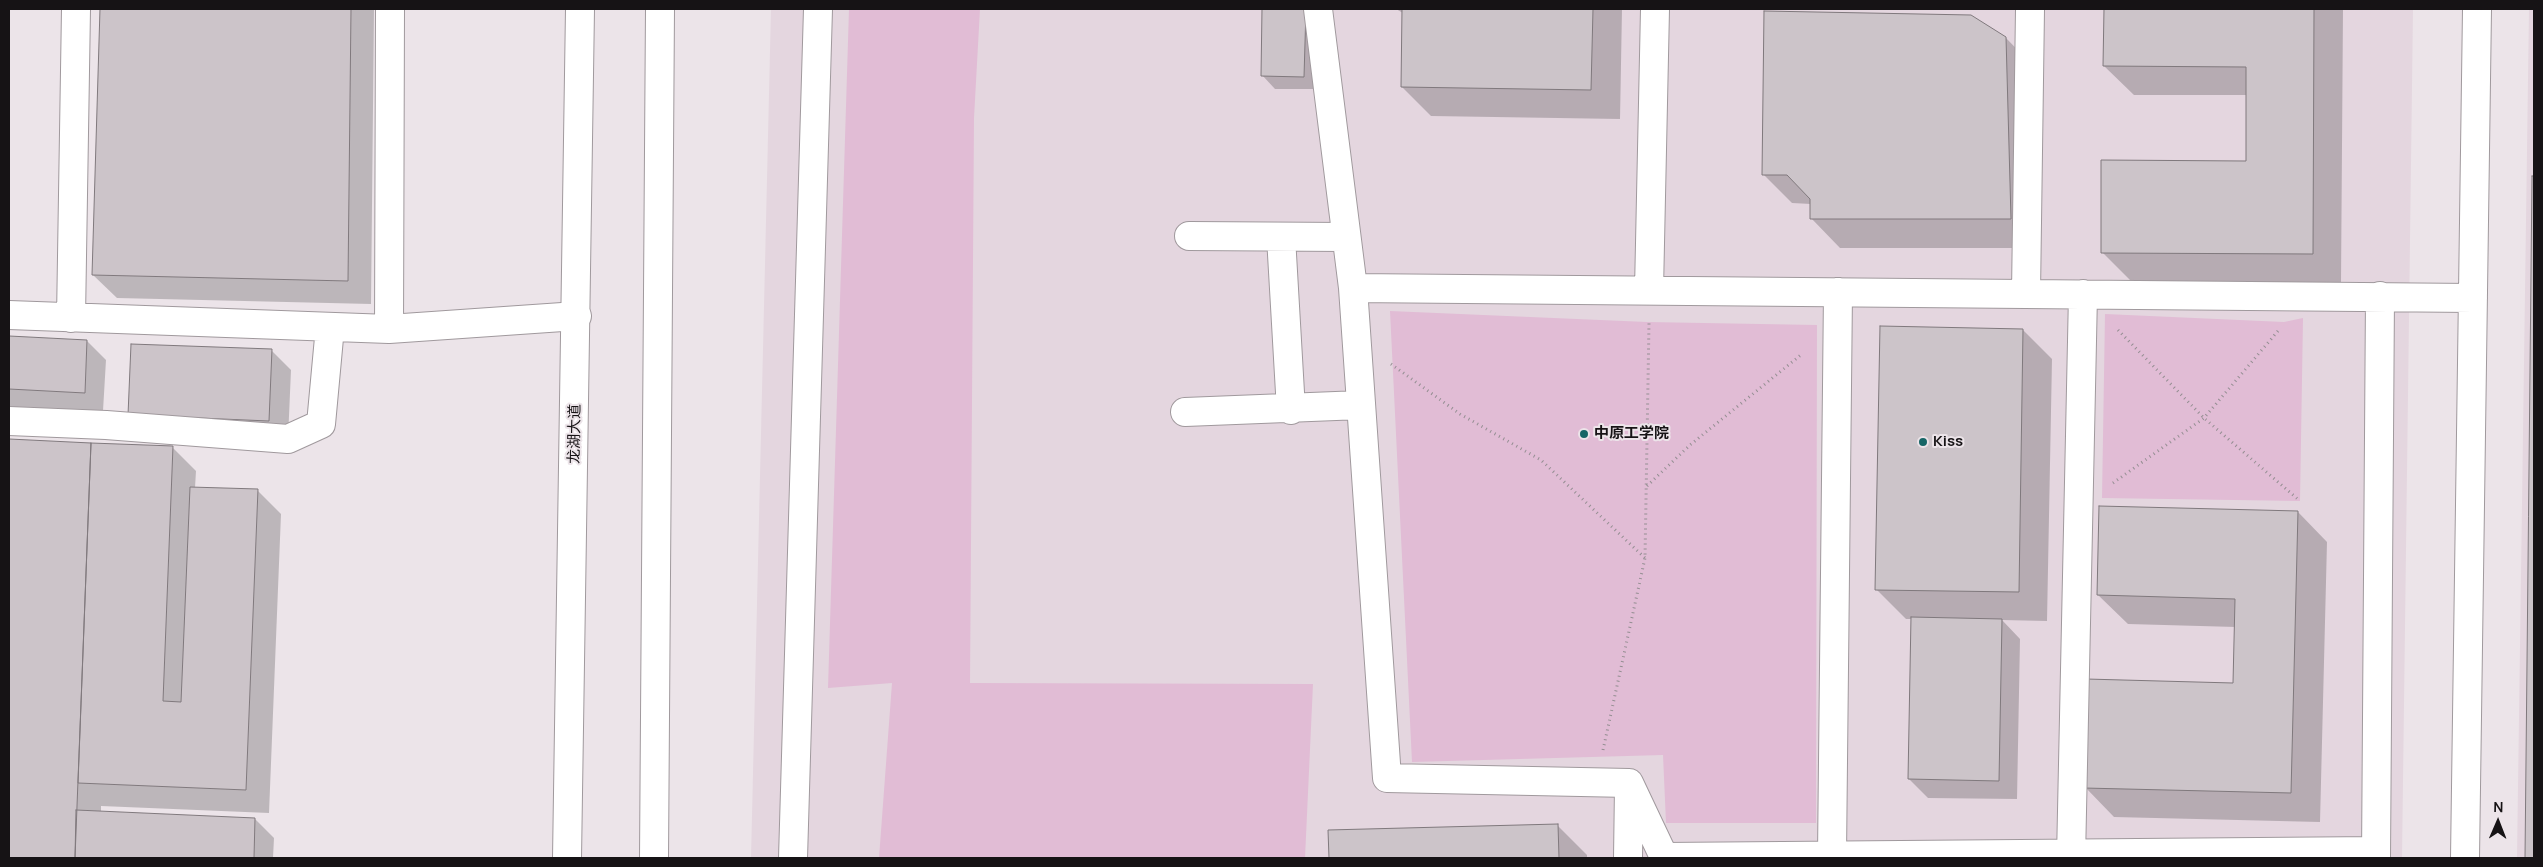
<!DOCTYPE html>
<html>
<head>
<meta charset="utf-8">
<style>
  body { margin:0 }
  #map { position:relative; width:2543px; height:867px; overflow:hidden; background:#ece4e9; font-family:Manrope,sans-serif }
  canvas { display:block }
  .frame { position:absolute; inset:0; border:10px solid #161315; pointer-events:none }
  .north { position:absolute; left:2473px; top:797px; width:50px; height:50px; -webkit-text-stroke:4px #ece4e9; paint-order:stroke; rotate:1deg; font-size:14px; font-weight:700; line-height:20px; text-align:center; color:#161315 }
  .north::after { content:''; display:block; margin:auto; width:18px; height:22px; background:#161315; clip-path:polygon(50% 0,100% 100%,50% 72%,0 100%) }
</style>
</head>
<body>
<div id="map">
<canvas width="2543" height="867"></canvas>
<div class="frame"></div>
<div class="north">N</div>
</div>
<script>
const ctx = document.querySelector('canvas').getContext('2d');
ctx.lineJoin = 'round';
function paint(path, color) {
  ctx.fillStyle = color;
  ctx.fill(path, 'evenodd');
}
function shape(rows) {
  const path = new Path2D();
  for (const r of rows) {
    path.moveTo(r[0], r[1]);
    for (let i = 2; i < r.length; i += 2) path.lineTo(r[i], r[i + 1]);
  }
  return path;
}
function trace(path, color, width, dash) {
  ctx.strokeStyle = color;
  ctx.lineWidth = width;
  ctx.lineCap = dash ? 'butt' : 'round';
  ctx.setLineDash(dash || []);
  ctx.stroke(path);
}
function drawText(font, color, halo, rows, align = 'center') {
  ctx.font = font + ' Manrope,"Noto Sans SC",sans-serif';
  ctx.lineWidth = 4;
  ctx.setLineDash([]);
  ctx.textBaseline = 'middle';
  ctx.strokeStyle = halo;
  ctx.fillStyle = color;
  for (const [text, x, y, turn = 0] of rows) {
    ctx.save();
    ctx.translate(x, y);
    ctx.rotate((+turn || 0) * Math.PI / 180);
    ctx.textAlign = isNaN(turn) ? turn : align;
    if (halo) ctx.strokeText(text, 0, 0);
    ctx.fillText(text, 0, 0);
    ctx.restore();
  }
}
paint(shape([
  [771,9,2413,9,2402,858,751,858],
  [2529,9,2534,9,2534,858,2517,858]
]), '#e4d6df');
paint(shape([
  [849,9,980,9,974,118,970,683,1313,684,1305,858,879,858,892,683,828,688],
  [1390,311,1647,322,1817,325,1816,823,1666,823,1663,755,1412,762],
  [2105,314,2284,322,2303,318,2300,501,2102,498]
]), '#e1bcd5');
paint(shape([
  [101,9,374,9,371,304,117,298,93,275],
  [1264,9,1319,9,1317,89,1275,89,1262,75],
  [1396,9,1622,9,1620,119,1431,116,1402,87,1403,13],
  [2105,9,2343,9,2341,283,2132,282,2102,252,2247,162,2247,95,2134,95,2104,66],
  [2006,38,2035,68,2039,248,1840,248,1811,218,1811,204,1792,203,1763,174],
  [2533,177,2534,858,2527,858],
  [2023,330,2052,359,2047,621,2002,620,2020,639,2017,799,1928,798,1909,779,1912,619,1906,619,1876,589],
  [9,337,87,341,106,360,103,411,9,407],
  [272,351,291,370,288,439,148,434],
  [9,441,173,448,196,471,195,488,258,491,281,514,269,813,101,806,101,812,255,819,274,838,273,858,9,858],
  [2298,512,2327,542,2320,822,2114,817,2085,787,2234,684,2236,627,2128,624,2098,595],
  [1557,825,1587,855,1587,858,1330,858,1329,831]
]), '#0003');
const building = shape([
  [100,9,351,9,348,281,92,275,100,9],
  [1262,9,1306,9,1304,77,1261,76,1262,9],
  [1402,9,1593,9,1591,90,1401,87,1402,9],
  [2104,9,2314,9,2313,254,2101,253,2101,160,2246,161,2246,67,2103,66,2104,9],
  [1764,11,1971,15,2006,37,2011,219,1810,219,1810,199,1787,175,1762,175,1764,11],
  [2532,176,2534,176,2534,858,2525,858,2532,176],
  [1880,326,2023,329,2019,592,1875,590,1880,326],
  [9,336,87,340,85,393,9,389,9,336],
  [131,344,272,349,269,421,128,415,131,344],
  [9,439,91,443,75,858,9,858,9,439],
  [91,443,173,446,163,701,181,702,190,487,258,489,246,790,78,783,91,443],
  [2099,506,2298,511,2291,793,2084,788,2086,679,2233,683,2235,599,2097,595,2099,506],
  [1911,617,2002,619,1999,781,1908,779,1911,617],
  [76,810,255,818,254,858,75,858,76,810],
  [1558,824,1559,858,1329,858,1328,830,1558,824]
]);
paint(building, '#ccc4c9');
trace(building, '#80797d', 1);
const minor = shape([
  [1318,9,1353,288,1387,778,1629,783,1664,857,2376,851],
  [1189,236,1346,237],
  [1281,237,1291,410],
  [1353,288,2473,298],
  [1649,290,1655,9],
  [2026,293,2030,9],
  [9,315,389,329,577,316],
  [71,318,76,9],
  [389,329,390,9],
  [1185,412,1361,405],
  [9,421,106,425,288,439,321,424,330,327],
  [1832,855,1838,292],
  [793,858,818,9],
  [1628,858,1629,787],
  [2071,858,2083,294],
  [2376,858,2380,296],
  [2465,858,2477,9]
]);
const highway = shape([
  [567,858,580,9],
  [654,858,660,9]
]);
trace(minor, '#a0999d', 30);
trace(highway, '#a0999d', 30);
trace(shape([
  [2118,330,2204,418,2300,501],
  [1391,364,1460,414,1541,460,1645,558],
  [2113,483,2204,418,2278,331],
  [1647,486,1690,445,1802,354],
  [1603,750,1645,558,1649,323]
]), '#948e92', 3, [1, 4]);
trace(minor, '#fff', 28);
trace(highway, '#fff', 28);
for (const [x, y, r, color] of [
  [1584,434,5,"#166566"],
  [1923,442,5,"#166566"]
]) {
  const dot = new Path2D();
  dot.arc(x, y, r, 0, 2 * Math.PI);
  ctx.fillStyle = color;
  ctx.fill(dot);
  trace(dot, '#ece4e9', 2);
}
drawText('15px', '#161315', '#ece4e9', [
  ["龙湖大道",575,434,-89]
]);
drawText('bold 15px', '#161315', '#ece4e9', [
  ["中原工学院",1594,434],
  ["Kiss",1933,442]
], 'left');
</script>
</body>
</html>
